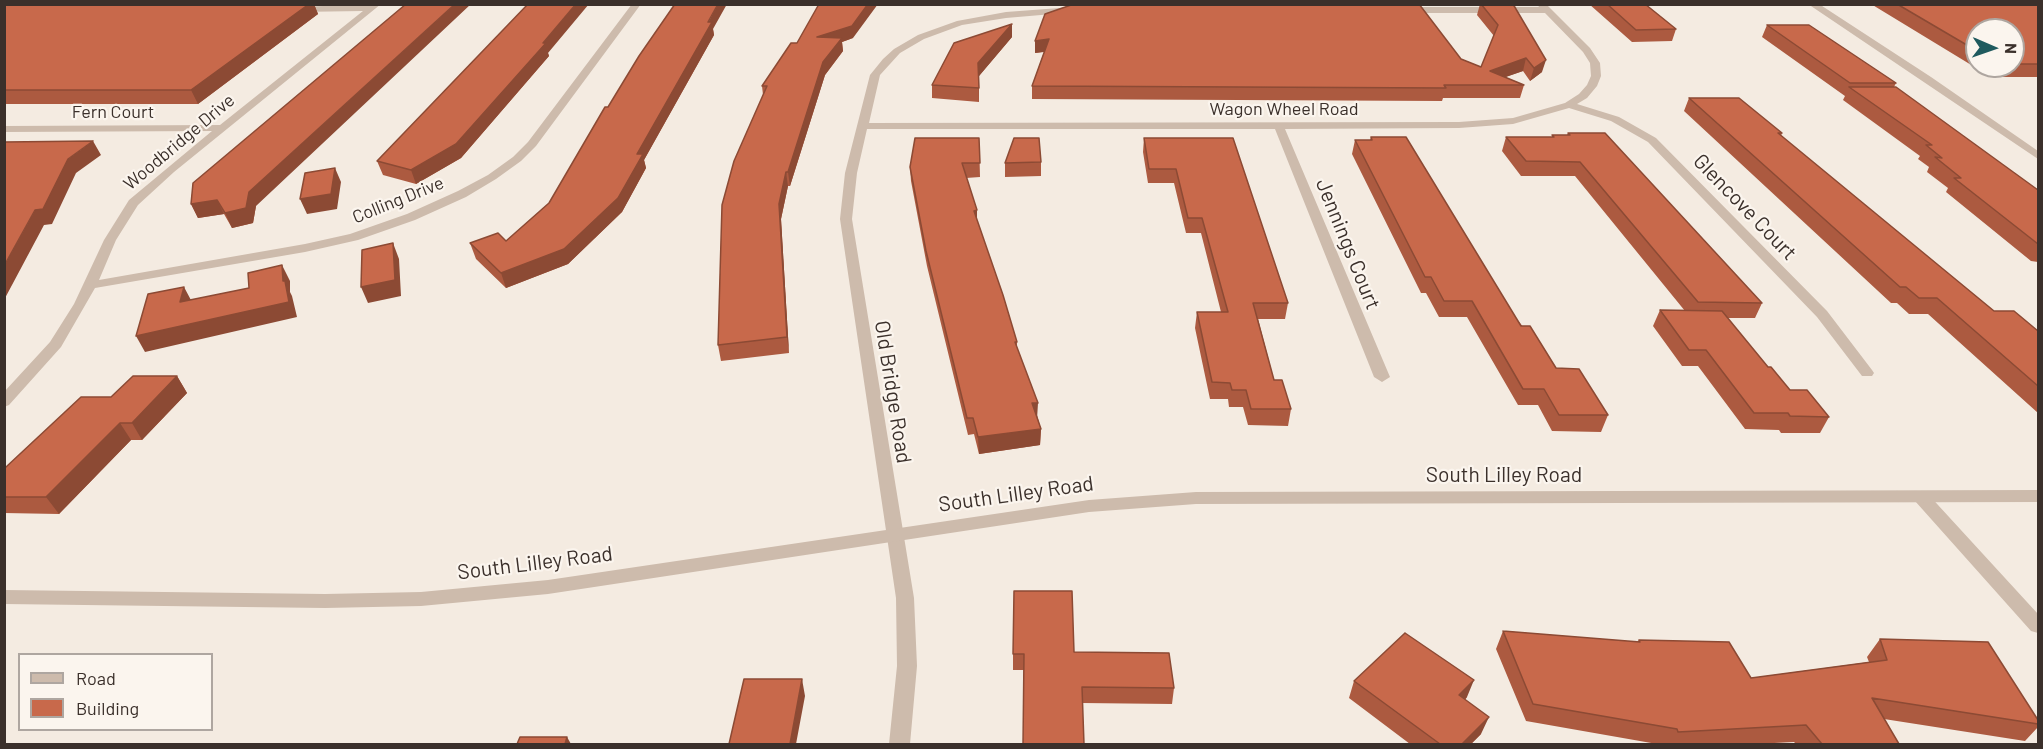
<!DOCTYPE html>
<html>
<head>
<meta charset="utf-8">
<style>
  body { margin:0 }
  #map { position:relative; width:2043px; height:749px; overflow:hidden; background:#f4ebe1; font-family:Barlow,sans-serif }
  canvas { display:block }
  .frame { position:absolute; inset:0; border:6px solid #3b302b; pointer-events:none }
  .legend { position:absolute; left:18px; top:653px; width:195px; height:78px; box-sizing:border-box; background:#fbf5ee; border:2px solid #aea6a0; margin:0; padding:8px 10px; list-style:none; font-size:18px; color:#3b302b }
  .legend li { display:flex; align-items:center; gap:12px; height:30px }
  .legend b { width:30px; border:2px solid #aea6a0 }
  .north { position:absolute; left:1965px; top:18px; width:60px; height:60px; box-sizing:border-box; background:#fbf5ee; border:2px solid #aea6a0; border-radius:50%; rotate:92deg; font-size:16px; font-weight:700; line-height:24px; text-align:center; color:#3b302b }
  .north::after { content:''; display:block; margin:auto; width:21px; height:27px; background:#1f5a5e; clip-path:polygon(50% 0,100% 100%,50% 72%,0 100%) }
</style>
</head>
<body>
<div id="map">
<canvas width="2043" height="749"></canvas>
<div class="frame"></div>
<ul class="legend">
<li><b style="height:8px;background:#cdbbac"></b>Road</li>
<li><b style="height:16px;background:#c8694b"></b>Building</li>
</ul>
<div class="north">N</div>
</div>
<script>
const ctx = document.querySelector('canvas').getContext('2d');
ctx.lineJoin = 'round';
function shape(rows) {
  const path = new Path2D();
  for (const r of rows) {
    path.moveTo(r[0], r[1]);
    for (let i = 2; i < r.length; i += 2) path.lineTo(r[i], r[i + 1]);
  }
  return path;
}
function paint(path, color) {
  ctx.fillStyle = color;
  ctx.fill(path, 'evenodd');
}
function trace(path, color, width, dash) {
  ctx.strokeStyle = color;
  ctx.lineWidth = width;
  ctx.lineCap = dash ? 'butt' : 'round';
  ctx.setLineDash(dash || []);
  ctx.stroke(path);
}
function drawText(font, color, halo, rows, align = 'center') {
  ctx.font = font + ' Barlow,sans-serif';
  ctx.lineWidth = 4.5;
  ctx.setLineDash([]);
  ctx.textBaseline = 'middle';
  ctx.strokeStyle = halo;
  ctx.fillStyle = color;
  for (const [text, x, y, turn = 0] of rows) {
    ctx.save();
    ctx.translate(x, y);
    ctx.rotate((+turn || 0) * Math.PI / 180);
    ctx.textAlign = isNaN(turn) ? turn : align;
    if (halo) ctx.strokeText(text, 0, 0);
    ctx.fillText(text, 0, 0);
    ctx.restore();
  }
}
paint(shape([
  [381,4,174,172,138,205,116,240,99,280,305,244,350,234,407,214,458,191,488,175,513,157,528,142,632,4,641,4,536,146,521,161,496,179,466,197,415,220,358,240,305,252,95,288,61,347,9,405,4,407,4,392,50,342,74,304,104,240,129,200,212,131,4,132,4,126,220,125,363,11,297,12,293,9,294,7,381,4],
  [1537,4,1546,4,1590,48,1600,63,1601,76,1597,86,1587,98,1577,104,1619,117,1656,138,1827,311,1872,370,1874,373,1872,376,1862,376,1817,317,1648,142,1611,121,1569,108,1513,124,1459,128,1285,129,1390,377,1382,382,1374,377,1275,129,867,129,857,173,852,219,914,598,917,666,910,744,889,744,897,666,896,598,840,219,845,173,870,75,883,59,894,49,918,35,957,21,1006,12,1073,7,1076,8,1076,12,1006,18,962,25,924,39,900,53,880,75,869,123,1459,122,1513,118,1565,103,1579,94,1587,85,1591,76,1590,63,1583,52,1545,13,1403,13,1399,10,1403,7,1539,7,1537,4],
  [1808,4,1819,4,1931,77,2038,151,2038,159,1808,4],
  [1921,491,1927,493,2038,614,2038,633,2031,631,1915,501,1912,497,1915,493,1921,491]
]), '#cdbbac');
paint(shape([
  [2038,490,2038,502,1196,504,1089,512,548,594,421,606,325,608,4,604,4,590,325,594,421,592,548,580,1089,500,1196,492,2038,490]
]), '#cdbbac');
paint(shape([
  [4,4,314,4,318,14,198,104,4,104],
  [1074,4,1461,59,1481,67,1494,36,1477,15,1480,4,1513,4,1542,72,1530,81,1523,71,1505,77,1524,85,1520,98,1443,98,1442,101,1032,99,1032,86,1044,52,1035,53],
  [1589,4,1645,4,1676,29,1672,41,1632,42],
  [1871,4,2038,4,2038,77,1991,77],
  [1977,30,2013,30,2013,66,1977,66],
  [1012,24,1012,37,979,76,979,102,932,98,932,85],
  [1767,25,1896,83,1894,87,2038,190,2038,262,2031,261,1946,192,1948,188,1927,172,1929,167,1918,159,1920,156,1843,100,1845,96,1762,37],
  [713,29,714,35,644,160,646,168,622,212,568,264,506,288,476,259,470,243,506,241,549,203,608,107],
  [853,38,842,42,843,51,825,75,790,186,788,186,781,219,789,353,721,361,718,345,763,95,762,86,797,43],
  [548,53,549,56,461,158,416,184,383,175,377,161],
  [1689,98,1782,133,1781,136,1994,311,2038,331,2038,413,1928,314,1909,314,1897,303,1891,303,1684,111],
  [1568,133,1762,303,1755,318,1727,318,1768,367,1790,390,1829,417,1820,433,1781,433,1779,430,1745,429,1698,366,1682,366,1653,326,1660,310,1685,311,1575,176,1521,176,1502,151,1506,137,1552,137,1552,135,1567,135],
  [1371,137,1556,368,1608,415,1601,432,1552,431,1538,405,1518,405,1467,317,1439,317,1426,293,1421,293,1352,154,1355,140,1370,140],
  [979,138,980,177,966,178,977,221,1017,342,1017,347,1041,429,1040,445,979,454,974,434,968,435,927,266,911,181,910,167],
  [1144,138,1233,138,1288,303,1285,319,1258,319,1274,380,1291,409,1288,426,1248,425,1243,407,1229,407,1228,399,1210,399,1195,328,1197,312,1221,312,1201,233,1186,233,1174,183,1148,183,1143,152],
  [1041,162,1041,176,1005,177,1005,163],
  [193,183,256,206,253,223,232,228,224,214,198,218,191,204],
  [177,376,187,393,142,440,131,440,59,514,4,513,4,467,6,467,111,397],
  [1503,631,1637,642,1639,640,1751,678,1869,662,1867,657,1880,639,2038,720,2038,727,2025,741,1884,719,1899,744,1796,744,1794,742,1755,744,1657,744,1526,721,1496,649],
  [1074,652,1174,688,1172,704,1082,703,1024,670,1013,670,1013,654],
  [1354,681,1467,697,1465,700,1481,734,1471,744,1410,744,1349,698]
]), '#ac5a40');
paint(shape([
  [309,4,314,4,318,14,198,104,191,90],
  [455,4,471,4,256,206,253,223,232,228,225,213],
  [576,4,589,4,548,53,549,56,461,158,416,184,411,170,543,43],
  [718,4,727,4,713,29,714,35,644,160,646,168,622,212,568,264,506,288,501,273,637,154],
  [868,4,878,4,853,38,842,42,843,51,825,75,790,186,788,172,817,37],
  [1012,24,1012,37,979,76,979,102,978,63],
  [1049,39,1049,51,1035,53,1035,41],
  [1526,58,1523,71,1486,84,1490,71],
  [1546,60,1542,72,1530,81,1534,68],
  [93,141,101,155,76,173,52,224,44,225,4,300,4,266,35,210,68,159],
  [335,168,341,182,337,209,307,214,300,199],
  [786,172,788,186,781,219,789,353,787,337,779,204],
  [217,200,224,214,198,218,191,204],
  [977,210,977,225,974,211],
  [393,243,399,259,401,296,368,303,361,287],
  [282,265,290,281,290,292,292,296,297,317,145,352,136,336,283,281],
  [184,287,192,302,180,302],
  [177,376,187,393,142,440,132,423],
  [1032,403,1038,403,1037,419],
  [120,423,131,440,59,514,46,497],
  [1041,429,1040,445,979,454,978,437],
  [802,679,805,696,796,744,790,744],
  [1474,680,1467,697,1452,712,1459,695],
  [1489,717,1481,734,1471,744,1462,744],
  [567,737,571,744,565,744]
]), '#8c4a34');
const building = shape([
  [4,4,309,4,191,90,4,90,4,4],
  [406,4,455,4,249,192,246,208,225,213,217,200,191,204,193,183,406,4],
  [528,4,576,4,543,43,546,43,456,144,411,170,377,161,528,4],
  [675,4,718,4,708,22,712,22,637,154,643,154,618,198,564,249,501,273,470,243,498,233,506,241,549,203,605,107,608,107,639,56,675,4],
  [819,4,868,4,852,26,817,37,842,38,823,62,788,172,786,172,779,204,787,337,718,345,722,205,734,161,767,86,762,86,791,43,797,43,819,4],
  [1074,4,1419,4,1461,59,1481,67,1498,25,1481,4,1513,4,1546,60,1534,68,1526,58,1490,71,1524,85,1444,85,1446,88,1032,86,1049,39,1035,41,1045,14,1074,4],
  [1607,4,1645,4,1676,29,1636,30,1607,4],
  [1897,4,2038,4,2038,64,2013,64,2013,30,1977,30,1977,51,1897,4],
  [1012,24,978,63,979,88,932,85,954,43,1012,24],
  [1767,25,1809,25,1896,83,1850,83,1767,25],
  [1849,87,1896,87,2038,190,2038,244,1954,178,1961,178,1935,157,1942,158,1926,145,1932,145,1849,87],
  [1689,98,1739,98,1782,133,1778,133,1994,311,2014,311,2038,331,2038,386,1937,298,1919,298,1906,287,1900,287,1689,98],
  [1568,133,1605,133,1762,303,1698,302,1580,162,1526,161,1506,137,1554,137,1552,135,1570,135,1568,133],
  [1371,137,1406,137,1521,326,1530,326,1556,368,1579,369,1608,415,1559,415,1544,389,1523,389,1472,301,1444,301,1431,277,1425,277,1355,140,1372,140,1371,137],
  [915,138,979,138,980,163,962,163,977,210,974,211,1003,295,1017,342,1015,342,1038,403,1032,403,1041,429,978,437,973,418,967,418,926,251,910,167,915,138],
  [1014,138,1039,138,1041,162,1005,163,1014,138],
  [1144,138,1233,138,1288,303,1253,303,1274,380,1282,380,1291,409,1251,409,1246,390,1232,390,1230,383,1212,382,1197,312,1228,312,1202,218,1188,218,1176,169,1149,169,1144,138],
  [93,141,68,159,43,209,35,210,4,266,4,142,93,141],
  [335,168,331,194,300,199,305,173,335,168],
  [393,243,395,280,361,287,362,250,393,243],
  [282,265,283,281,285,281,289,302,136,336,148,294,184,287,180,302,249,288,248,273,282,265],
  [1660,310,1722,311,1768,367,1771,367,1790,390,1807,390,1829,417,1790,416,1788,413,1754,413,1706,350,1689,350,1660,310],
  [133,376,177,376,132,423,120,423,46,497,4,497,4,467,6,467,81,397,111,397,133,376],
  [1014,591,1072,591,1074,652,1169,653,1174,688,1082,687,1084,744,1023,744,1024,654,1013,654,1014,591],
  [1503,631,1640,642,1639,640,1729,642,1751,678,1887,660,1880,639,1988,642,2038,720,2038,724,1872,698,1899,744,1822,744,1806,725,1678,732,1677,729,1533,704,1503,631],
  [1405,633,1474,680,1459,695,1489,717,1462,744,1440,744,1354,681,1405,633],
  [744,679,802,679,790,744,729,744,744,679],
  [520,737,567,737,565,744,517,744,520,737]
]);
paint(building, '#c8694b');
trace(building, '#8c4a34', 1.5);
drawText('18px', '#3b302b', '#fbf5ee', [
  ["Wagon Wheel Road",1284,109],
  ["Fern Court",113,112],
  ["Woodbridge Drive",179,142,-40],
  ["Colling Drive",398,200,-22]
]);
drawText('21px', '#3b302b', '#fbf5ee', [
  ["Glencove Court",1745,207,46],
  ["Jennings Court",1348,244,68],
  ["Old Bridge Road",893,392,81],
  ["South Lilley Road",1504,475],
  ["South Lilley Road",1016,494,-8],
  ["South Lilley Road",535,563,-7]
]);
</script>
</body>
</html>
